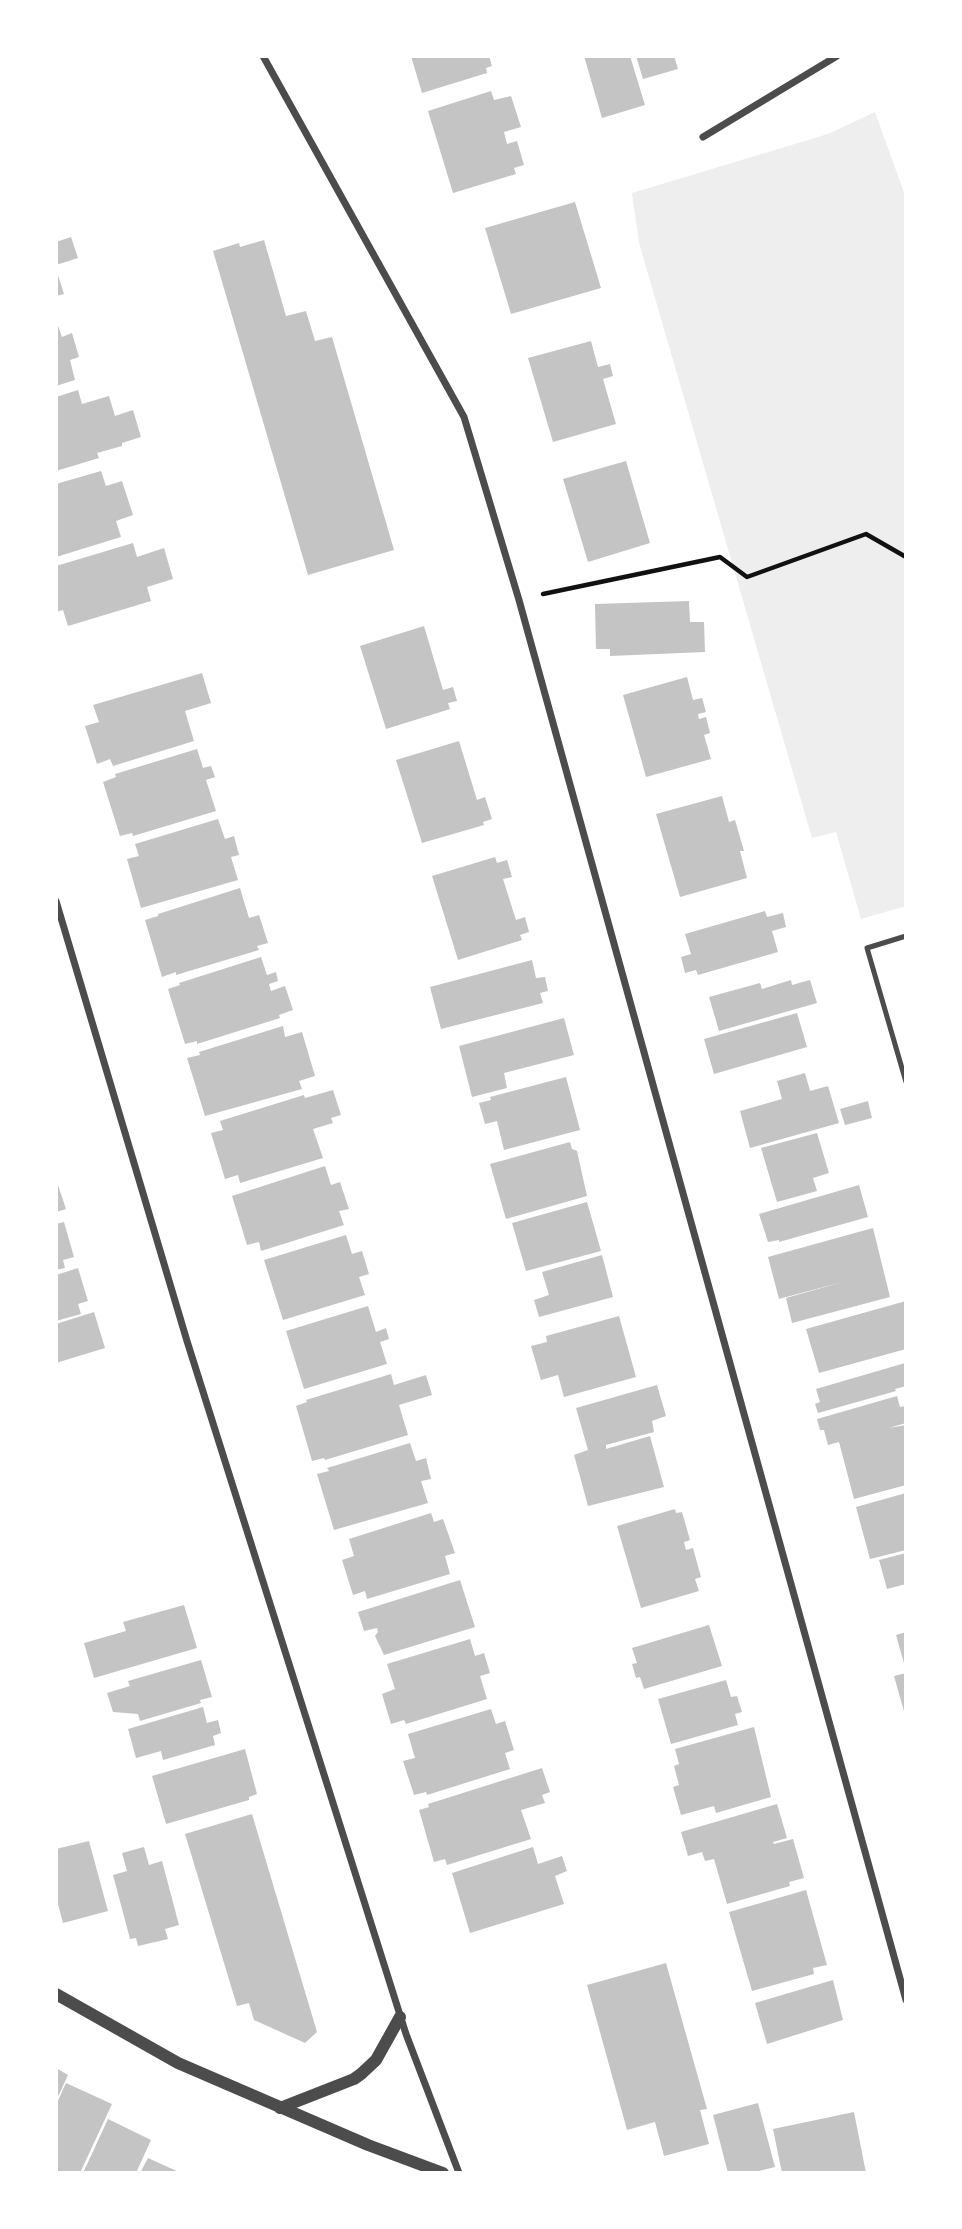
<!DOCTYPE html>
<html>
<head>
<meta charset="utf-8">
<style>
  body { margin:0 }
  #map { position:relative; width:962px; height:2229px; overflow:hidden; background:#fff; font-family:"Public Sans",sans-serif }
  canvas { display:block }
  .frame { position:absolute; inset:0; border:58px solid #fff; pointer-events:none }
</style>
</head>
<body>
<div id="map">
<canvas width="962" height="2229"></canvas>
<div class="frame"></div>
</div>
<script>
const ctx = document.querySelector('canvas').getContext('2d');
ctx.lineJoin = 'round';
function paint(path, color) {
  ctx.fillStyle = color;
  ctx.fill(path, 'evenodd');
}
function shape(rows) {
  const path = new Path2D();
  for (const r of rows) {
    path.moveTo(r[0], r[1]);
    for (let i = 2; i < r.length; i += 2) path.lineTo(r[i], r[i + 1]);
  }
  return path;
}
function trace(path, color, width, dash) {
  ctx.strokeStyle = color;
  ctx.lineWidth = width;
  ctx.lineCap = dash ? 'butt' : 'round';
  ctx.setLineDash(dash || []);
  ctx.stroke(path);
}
paint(shape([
  [875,112,906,198,906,906,861,919,836,832,812,838,639,243,632,193,828,134]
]), '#eee');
paint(shape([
  [411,56,489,56,492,66,486,68,487,73,422,93],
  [584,56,630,56,645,105,602,118],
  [636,56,674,56,678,69,643,79],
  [491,91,494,100,511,96,521,127,504,132,507,144,517,141,524,165,514,168,516,174,453,193,428,111],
  [575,202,601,288,511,314,485,228],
  [71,237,78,258,56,265,56,242],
  [264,240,286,316,306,311,315,341,332,337,394,550,308,575,213,251,239,243,240,247],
  [56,269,64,294,56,296],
  [56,320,62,337,72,333,79,357,70,360,75,380,56,386],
  [591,341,598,367,610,364,613,376,603,379,616,424,553,442,528,358],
  [78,390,82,404,109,396,115,416,133,410,141,437,122,443,122,446,97,453,99,458,56,471,56,397],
  [626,461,650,543,588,562,563,479],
  [101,471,106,486,122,481,133,515,116,521,121,537,56,557,56,484],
  [133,543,137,557,164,548,173,579,147,587,151,601,68,626,63,610,56,612,56,566],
  [689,601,690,622,704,622,705,652,610,656,610,649,596,649,595,604],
  [424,626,443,690,453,687,457,701,448,703,450,709,386,729,360,646],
  [202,673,211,703,185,711,194,741,113,766,110,759,97,764,85,726,99,722,93,705],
  [687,677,693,700,702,698,706,712,698,714,699,719,706,717,710,733,704,735,711,759,646,777,623,695],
  [459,741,477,800,485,797,492,819,483,822,484,825,422,843,396,760],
  [197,749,203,768,211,766,215,777,206,780,216,811,133,836,132,833,120,836,103,782,116,777,115,774],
  [722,796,729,822,735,820,744,851,740,851,747,878,680,897,656,814],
  [218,819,225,839,234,836,239,855,231,857,238,880,141,908,127,859,139,856,135,844],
  [495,857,497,863,507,860,512,877,503,879,516,920,525,917,529,932,520,935,522,940,458,960,432,876],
  [240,888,249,918,259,915,268,943,257,946,259,950,176,975,176,972,162,977,145,920,158,916,158,914],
  [765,911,767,917,783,913,786,927,772,931,778,952,698,975,696,970,685,973,681,957,691,954,685,934],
  [261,957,267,975,276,972,278,981,269,984,271,991,285,986,293,1010,279,1015,280,1018,197,1044,197,1041,185,1044,168,989,180,985,179,983],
  [532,960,536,978,545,977,548,991,540,993,543,1003,441,1029,430,987],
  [791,980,792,985,810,980,817,1003,719,1031,709,997,760,983,762,989],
  [797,1013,807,1047,714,1074,704,1039],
  [564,1018,574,1055,504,1073,507,1088,472,1097,459,1046],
  [283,1026,285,1037,302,1032,315,1076,299,1081,302,1089,205,1116,187,1058,200,1055,199,1052],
  [805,1073,810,1091,828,1086,839,1123,750,1148,740,1111,782,1099,777,1081],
  [566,1077,580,1130,504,1150,497,1121,485,1124,479,1103,491,1100,490,1097],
  [333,1090,341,1115,331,1118,333,1123,313,1129,323,1158,240,1183,238,1175,225,1179,211,1133,223,1130,220,1121,304,1095,305,1098],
  [868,1101,872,1118,845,1125,840,1109],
  [817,1133,829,1173,813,1178,817,1191,777,1202,761,1148],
  [570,1142,572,1149,577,1151,587,1196,506,1219,490,1164],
  [325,1166,331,1185,340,1182,349,1209,339,1211,344,1225,261,1251,259,1242,247,1245,232,1196],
  [56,1179,66,1209,56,1212],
  [859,1185,868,1217,779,1242,779,1240,768,1242,759,1214],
  [587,1202,601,1251,526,1271,512,1223],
  [64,1222,74,1257,63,1260,65,1268,56,1270,56,1224],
  [873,1228,890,1297,792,1323,786,1298,846,1281,779,1299,768,1257],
  [346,1235,352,1254,362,1251,369,1274,359,1277,365,1295,283,1320,264,1260],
  [602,1255,613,1297,539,1317,534,1300,549,1295,542,1272],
  [78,1268,88,1301,78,1304,81,1314,56,1321,56,1275],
  [906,1301,906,1349,819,1373,806,1329],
  [368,1306,376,1332,386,1328,389,1339,380,1342,387,1364,304,1389,286,1331],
  [94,1312,105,1348,56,1363,56,1324],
  [619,1316,636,1377,564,1397,558,1375,541,1380,531,1346,547,1342,546,1336],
  [905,1363,906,1386,895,1389,896,1391,818,1413,815,1404,820,1402,816,1389],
  [391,1374,394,1385,426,1375,432,1395,399,1405,408,1435,325,1460,324,1458,312,1461,296,1406,307,1402,306,1400],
  [657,1385,666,1416,652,1421,654,1432,606,1445,606,1449,650,1436,664,1487,588,1506,574,1455,588,1450,576,1408],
  [897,1396,900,1407,906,1406,906,1423,889,1428,906,1425,906,1485,854,1499,839,1442,828,1445,824,1430,820,1430,817,1419],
  [410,1443,416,1461,426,1458,431,1479,421,1481,428,1503,334,1530,317,1474,329,1471,327,1468],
  [906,1493,906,1550,870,1559,856,1507],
  [675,1509,676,1513,682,1512,690,1540,684,1542,686,1550,693,1548,701,1577,695,1579,699,1591,641,1608,617,1526],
  [431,1513,434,1522,443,1519,455,1553,445,1556,450,1574,367,1599,365,1591,353,1595,342,1560,354,1556,349,1539],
  [906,1553,906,1584,887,1589,879,1560],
  [460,1580,475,1627,384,1655,375,1636,378,1632,377,1628,364,1631,358,1612],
  [184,1605,197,1648,94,1678,84,1643,126,1631,123,1622],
  [709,1625,722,1666,644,1689,640,1677,636,1678,632,1664,637,1663,632,1648],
  [906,1632,906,1667,905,1667,896,1635],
  [470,1639,475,1656,484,1653,490,1673,480,1676,487,1699,406,1724,404,1720,391,1724,382,1694,395,1689,387,1664],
  [201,1660,212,1697,200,1700,201,1703,140,1721,138,1714,113,1712,107,1693,130,1686,128,1681],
  [906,1673,906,1715,905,1715,894,1676],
  [726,1680,731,1697,737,1696,742,1712,735,1714,738,1725,671,1744,658,1699],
  [203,1707,207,1723,218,1720,221,1733,213,1736,215,1745,163,1760,161,1751,136,1758,128,1729],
  [491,1709,496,1724,505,1721,514,1750,505,1753,510,1769,427,1795,426,1792,414,1795,403,1761,415,1758,408,1734],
  [754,1727,771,1797,716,1813,714,1806,681,1815,673,1787,679,1785,674,1766,679,1764,675,1749],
  [245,1749,257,1794,249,1797,249,1800,166,1824,152,1776],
  [542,1768,550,1792,542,1795,545,1803,521,1810,531,1839,447,1865,445,1859,434,1862,419,1810,429,1807,428,1804],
  [777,1804,787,1838,773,1842,774,1844,793,1839,804,1878,789,1882,790,1886,727,1904,714,1859,705,1861,702,1852,688,1856,681,1832],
  [252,1814,317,2032,305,2043,254,2020,249,2003,237,2006,185,1834],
  [89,1841,108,1911,63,1923,56,1897,56,1849],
  [144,1847,149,1865,162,1861,179,1925,165,1929,168,1939,138,1946,136,1938,130,1939,113,1875,127,1871,122,1853],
  [533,1847,538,1864,562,1856,567,1871,555,1876,564,1904,470,1933,452,1873],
  [806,1890,827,1965,813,1968,814,1974,752,1991,729,1912],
  [666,1963,707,2109,700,2110,709,2144,664,2156,655,2122,627,2130,587,1985],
  [833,1980,843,2020,767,2044,755,2003],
  [56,2068,68,2075,56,2101],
  [66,2083,112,2104,80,2173,56,2173,56,2105],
  [758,2103,775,2167,751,2173,728,2173,713,2115],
  [854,2112,866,2173,782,2173,773,2129],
  [108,2119,151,2140,136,2173,83,2173],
  [148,2158,181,2173,140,2173]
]), '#c4c4c4');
trace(shape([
  [543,594,720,557,747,577,866,534,906,557]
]), '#111', 4.5);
trace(shape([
  [906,936,867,948,906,1082]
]), '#4c4c4c', 5);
trace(shape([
  [263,56,464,417,519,600,906,2000],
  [703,137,837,56],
  [56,901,187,1341,406,2034,459,2173]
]), '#4c4c4c', 7);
trace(shape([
  [56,1994,178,2063,368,2145,443,2173],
  [280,2108,354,2079,361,2074,376,2060,400,2017]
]), '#4c4c4c', 12);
</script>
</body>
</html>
